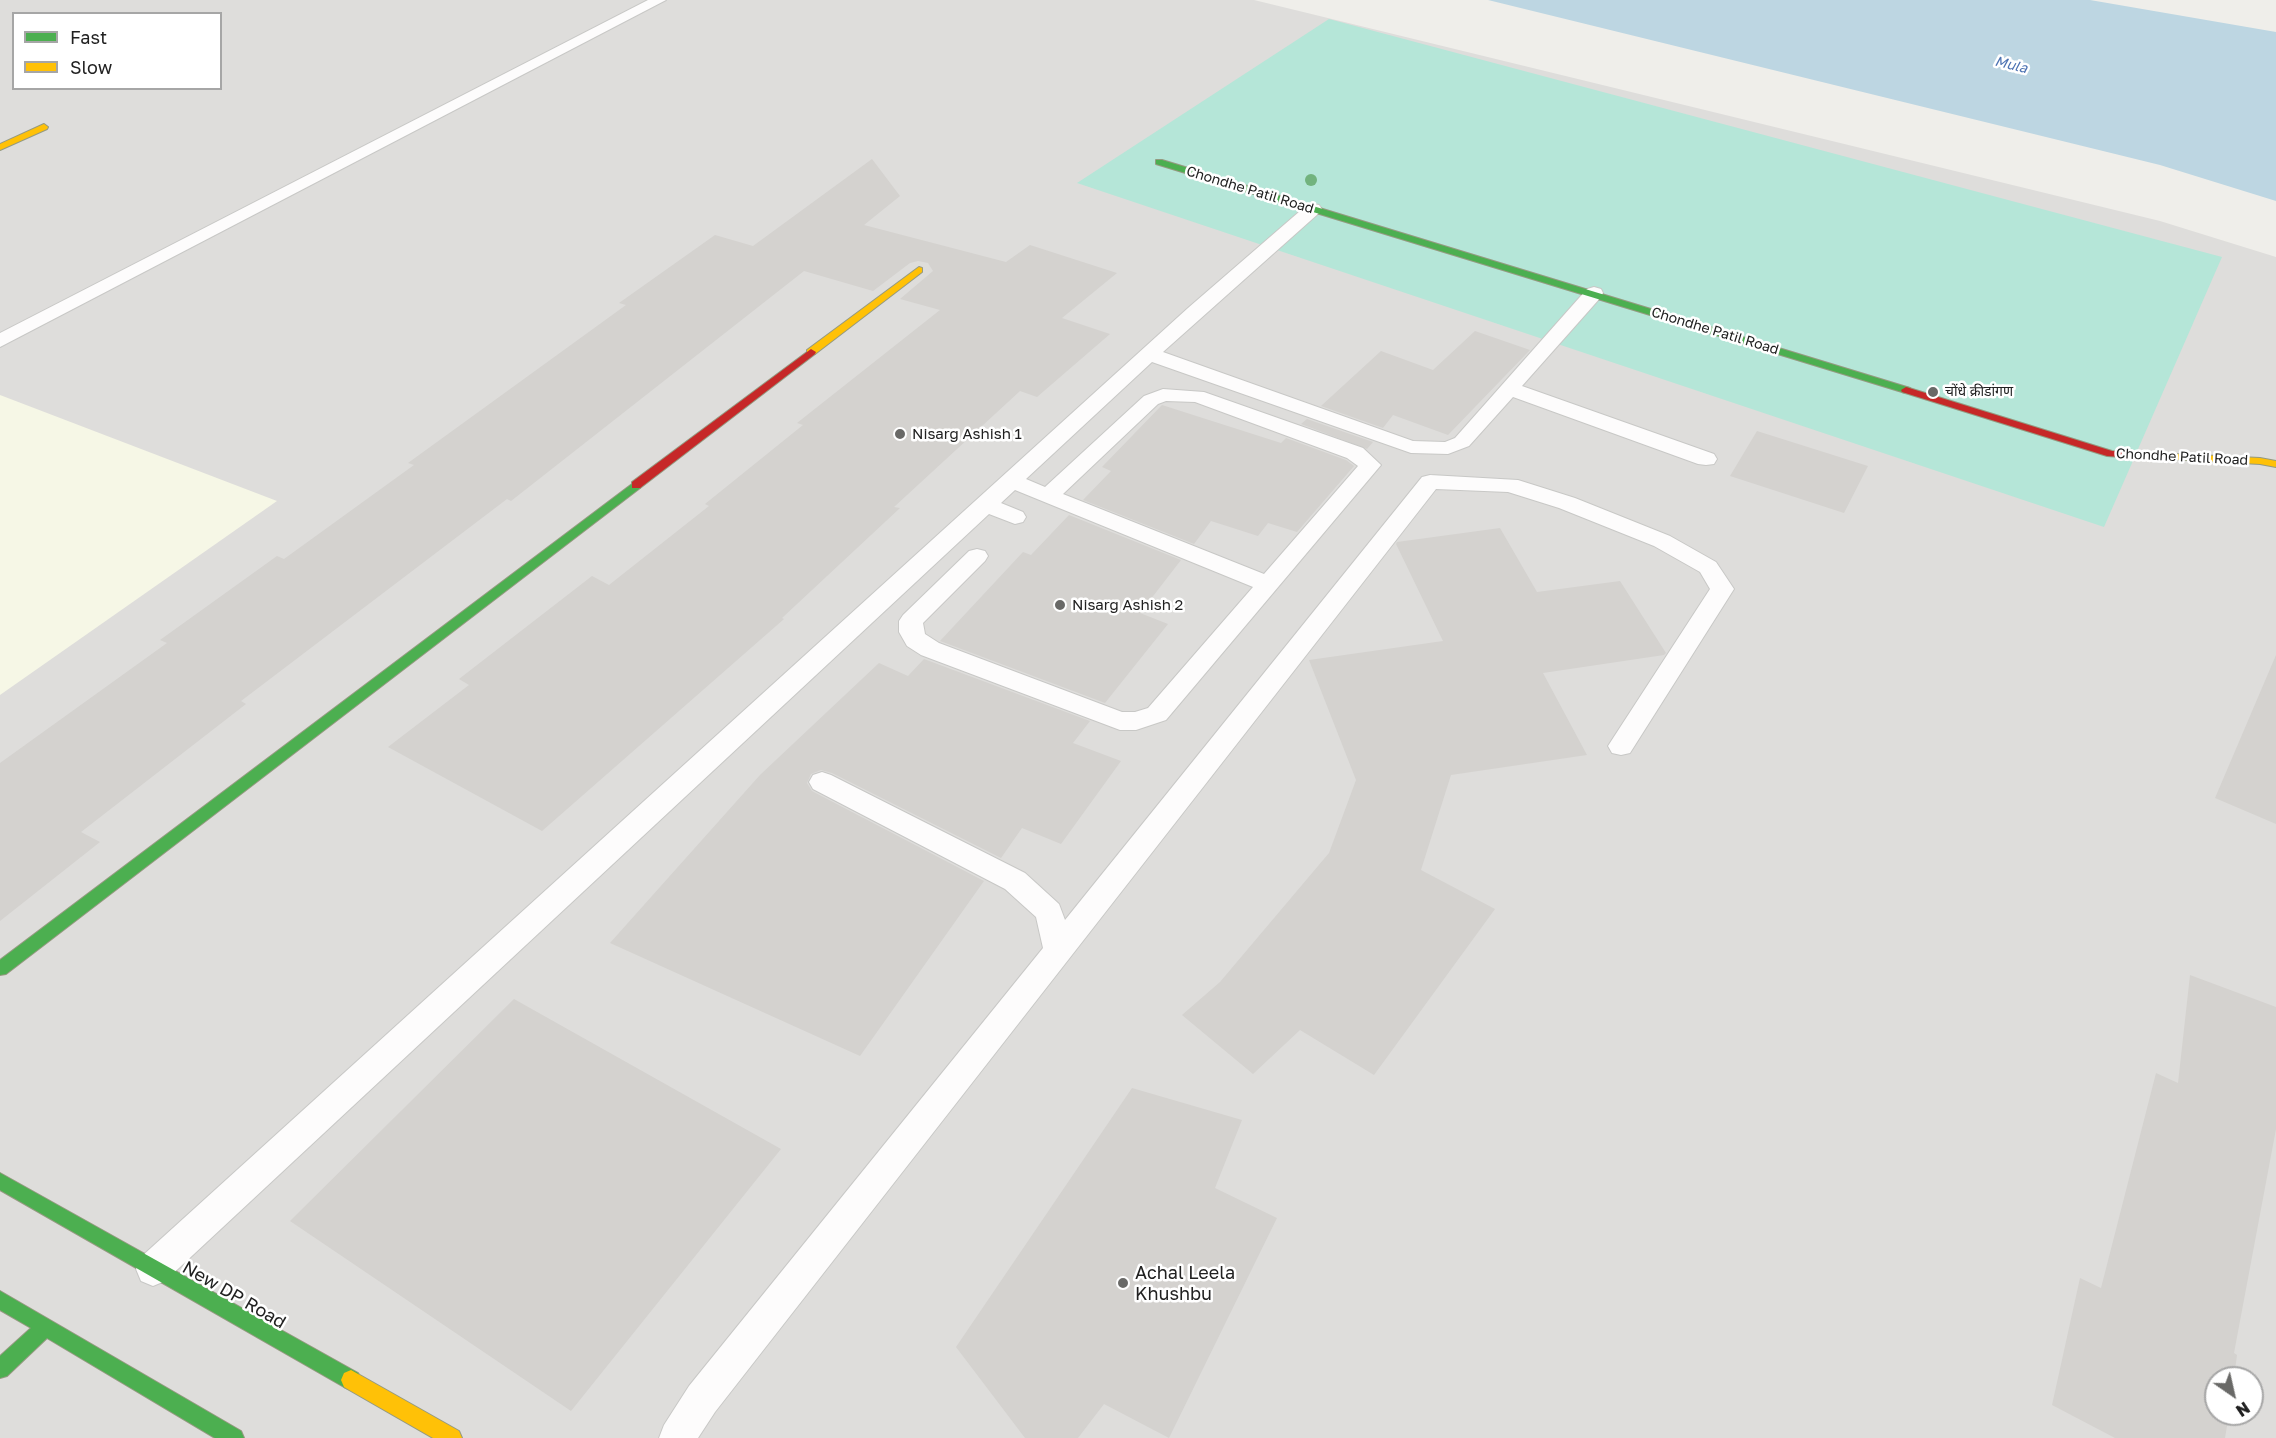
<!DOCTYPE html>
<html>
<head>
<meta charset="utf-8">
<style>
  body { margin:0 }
  #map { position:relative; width:2276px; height:1438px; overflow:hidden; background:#efeeea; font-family:"Golos Text",sans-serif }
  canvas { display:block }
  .legend { position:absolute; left:12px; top:12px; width:210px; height:78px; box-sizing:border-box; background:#fff; border:2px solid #a6a6a6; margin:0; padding:8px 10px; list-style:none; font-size:18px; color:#212121 }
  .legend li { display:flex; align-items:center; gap:12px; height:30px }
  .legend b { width:30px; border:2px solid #a6a6a6 }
  .north { position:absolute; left:2204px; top:1366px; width:60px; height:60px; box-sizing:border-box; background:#fff; border:2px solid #a6a6a6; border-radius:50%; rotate:146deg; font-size:16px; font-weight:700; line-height:24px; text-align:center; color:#212121 }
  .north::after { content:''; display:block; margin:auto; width:21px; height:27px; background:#696967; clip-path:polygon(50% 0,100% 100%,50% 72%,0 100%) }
</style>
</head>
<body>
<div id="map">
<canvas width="2276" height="1438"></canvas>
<ul class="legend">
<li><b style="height:8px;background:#4caf50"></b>Fast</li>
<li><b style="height:8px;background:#ffc107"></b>Slow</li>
</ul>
<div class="north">N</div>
</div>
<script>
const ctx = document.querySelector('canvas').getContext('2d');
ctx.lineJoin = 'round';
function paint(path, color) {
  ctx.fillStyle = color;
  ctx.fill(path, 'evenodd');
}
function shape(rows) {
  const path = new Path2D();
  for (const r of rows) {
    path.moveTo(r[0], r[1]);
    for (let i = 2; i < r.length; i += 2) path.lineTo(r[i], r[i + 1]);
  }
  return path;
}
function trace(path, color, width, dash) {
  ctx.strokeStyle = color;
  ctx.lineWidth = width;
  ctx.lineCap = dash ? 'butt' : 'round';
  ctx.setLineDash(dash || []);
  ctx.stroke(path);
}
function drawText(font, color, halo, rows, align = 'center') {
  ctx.font = font + ' "Golos Text","Noto Sans Devanagari",sans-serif';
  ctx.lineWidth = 5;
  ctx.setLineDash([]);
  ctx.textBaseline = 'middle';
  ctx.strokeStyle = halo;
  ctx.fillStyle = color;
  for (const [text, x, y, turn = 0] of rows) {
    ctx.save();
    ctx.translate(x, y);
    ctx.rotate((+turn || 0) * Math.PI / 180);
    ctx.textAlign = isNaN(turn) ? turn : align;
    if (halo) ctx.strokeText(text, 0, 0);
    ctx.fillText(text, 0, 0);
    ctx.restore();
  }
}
paint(shape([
  [0,0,1254,0,2160,221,2276,257,2276,1438,0,1438],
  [14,14,220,14,220,88,14,88],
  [2216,1378,2252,1378,2252,1414,2216,1414]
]), '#dedddb');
paint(shape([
  [0,395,277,501,0,695]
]), '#f6f7e6');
paint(shape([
  [1329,19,2222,257,2104,527,1077,183]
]), '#b5e6d8');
paint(shape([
  [1488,0,2090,0,2276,32,2276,201,2160,165]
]), '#bdd6e2');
paint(shape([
  [872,159,900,196,864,225,1006,262,1030,245,1117,273,1062,318,1110,334,1037,397,1020,391,894,507,900,508,782,618,784,619,542,831,388,747,469,685,459,679,592,576,609,585,709,506,705,504,803,425,797,423,940,310,900,299,933,271,928,263,918,261,910,263,873,291,804,271,511,501,507,499,241,701,246,704,81,832,100,842,0,921,0,763,167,643,160,640,277,556,284,559,414,465,408,463,626,305,619,303,715,235,753,246],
  [1475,331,1530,350,1448,435,1393,415,1383,428,1321,406,1381,351,1433,370],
  [1162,405,1281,443,1286,438,1346,460,1354,466,1297,532,1268,523,1258,536,1211,521,1194,544,1083,500,1111,471,1102,467],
  [1307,419,1373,442,1367,449,1301,424],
  [1757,431,1868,466,1844,513,1730,476],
  [1069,515,1181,560,1140,613,1168,624,1105,703,940,641,1023,552,1031,555],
  [1500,528,1537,592,1620,581,1666,653,1664,655,1543,673,1587,755,1451,775,1421,870,1495,909,1374,1075,1300,1030,1253,1074,1182,1015,1220,982,1329,853,1356,780,1309,660,1443,641,1396,544,1397,542],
  [2276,655,2276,824,2215,798],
  [924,659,1090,721,1073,743,1121,761,1061,844,1022,828,1001,858,832,773,821,770,811,774,807,783,812,791,984,881,860,1056,610,943,760,775,879,663,908,676],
  [2190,975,2276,1007,2276,1129,2234,1353,2237,1355,2234,1378,2216,1378,2216,1414,2229,1414,2225,1438,2115,1438,2052,1405,2080,1278,2101,1288,2156,1073,2178,1083],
  [514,999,781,1149,571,1411,290,1221],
  [1132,1088,1242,1120,1215,1188,1277,1218,1169,1438,1104,1404,1078,1438,1025,1438,956,1347]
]), '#d4d2cf');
const lane = shape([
  [648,0,666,0,0,347,0,333,648,0],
  [1313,204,1319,205,1322,209,1319,213,1163,352,1413,441,1445,442,1455,438,1587,289,1594,287,1601,289,1603,293,1601,297,1522,386,1714,454,1717,459,1714,464,1706,465,1698,464,1513,397,1469,446,1448,454,1411,453,1152,362,1026,479,1045,487,1144,396,1163,389,1204,392,1363,448,1381,465,1166,720,1136,730,1120,730,921,655,907,646,899,632,899,621,903,615,969,551,977,549,985,551,988,556,985,561,923,623,925,634,939,643,1122,712,1135,712,1148,708,1253,587,1015,490,1001,503,1023,512,1026,517,1023,522,1015,524,989,514,165,1281,153,1286,141,1281,136,1269,141,1257,1188,308,1307,205,1313,204],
  [1166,401,1195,402,1347,458,1358,466,1264,574,1063,494,1158,404,1166,401],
  [1430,475,1518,480,1575,498,1670,536,1716,562,1734,589,1630,753,1621,755,1612,753,1608,746,1710,589,1700,572,1654,546,1559,508,1508,492,1436,489,715,1412,698,1438,659,1438,664,1425,689,1386,1043,948,1036,917,1005,889,813,789,809,782,813,775,822,772,831,775,1025,873,1059,904,1065,920,1422,477,1430,475]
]);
const fast = shape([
  [1156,160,1162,160,1910,388,1911,390,1906,393,1902,392,1156,164,1156,160],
  [636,481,642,485,640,488,6,974,0,975,0,960,636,481],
  [0,1173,358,1373,361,1380,358,1387,351,1390,344,1387,0,1190,0,1173],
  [0,1291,241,1431,244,1438,215,1438,47,1338,7,1376,0,1378,0,1356,31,1328,0,1310,0,1291]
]);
const slow = shape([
  [44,124,48,127,47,129,0,150,0,144,44,124],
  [919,267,922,268,922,272,815,354,807,354,807,350,919,267],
  [2135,452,2260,458,2276,461,2276,467,2260,464,2131,457,2131,453,2135,452],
  [351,1370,459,1431,462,1438,433,1438,344,1387,341,1380,344,1373,351,1370]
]);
const jam = shape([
  [811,349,816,352,815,354,640,488,632,488,632,482,811,349],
  [1906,387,2112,451,2135,452,2141,455,2135,458,2107,456,1902,392,1901,390,1906,387]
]);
trace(lane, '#c8c8c6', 2);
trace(fast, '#959a81', 2);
trace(slow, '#959a81', 2);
trace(jam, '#959a81', 2);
paint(lane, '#fdfcfc');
paint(fast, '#4caf50');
paint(slow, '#ffc107');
paint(jam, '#c62828');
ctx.fillStyle = '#72b37e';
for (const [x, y] of [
  [1311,180]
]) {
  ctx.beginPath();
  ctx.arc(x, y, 6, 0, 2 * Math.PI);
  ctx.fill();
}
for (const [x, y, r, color] of [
  [1933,392,6,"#696967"],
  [900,434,6,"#696967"],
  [1060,605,6,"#696967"],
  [1123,1283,6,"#696967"]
]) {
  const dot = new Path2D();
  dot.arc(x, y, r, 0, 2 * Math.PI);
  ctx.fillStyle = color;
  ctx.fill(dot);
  trace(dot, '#fff', 2);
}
drawText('italic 14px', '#4c72b2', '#fff', [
  ["Mula",2011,65,14]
]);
drawText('14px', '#212121', '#fff', [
  ["Chondhe Patil Road",1250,190,17],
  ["Chondhe Patil Road",1715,331,17],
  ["Chondhe Patil Road",2182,457,3]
]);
drawText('14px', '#212121', '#fff', [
  ["चोंधे क्रीडांगण",1945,392]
], 'left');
drawText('15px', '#212121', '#fff', [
  ["Nisarg Ashish 1",912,434],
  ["Nisarg Ashish 2",1072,605]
], 'left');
drawText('18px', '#212121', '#fff', [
  ["Achal Leela",1135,1273],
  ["Khushbu",1135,1294]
], 'left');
drawText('18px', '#212121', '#fff', [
  ["New DP Road",234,1295,30]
]);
</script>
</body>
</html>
